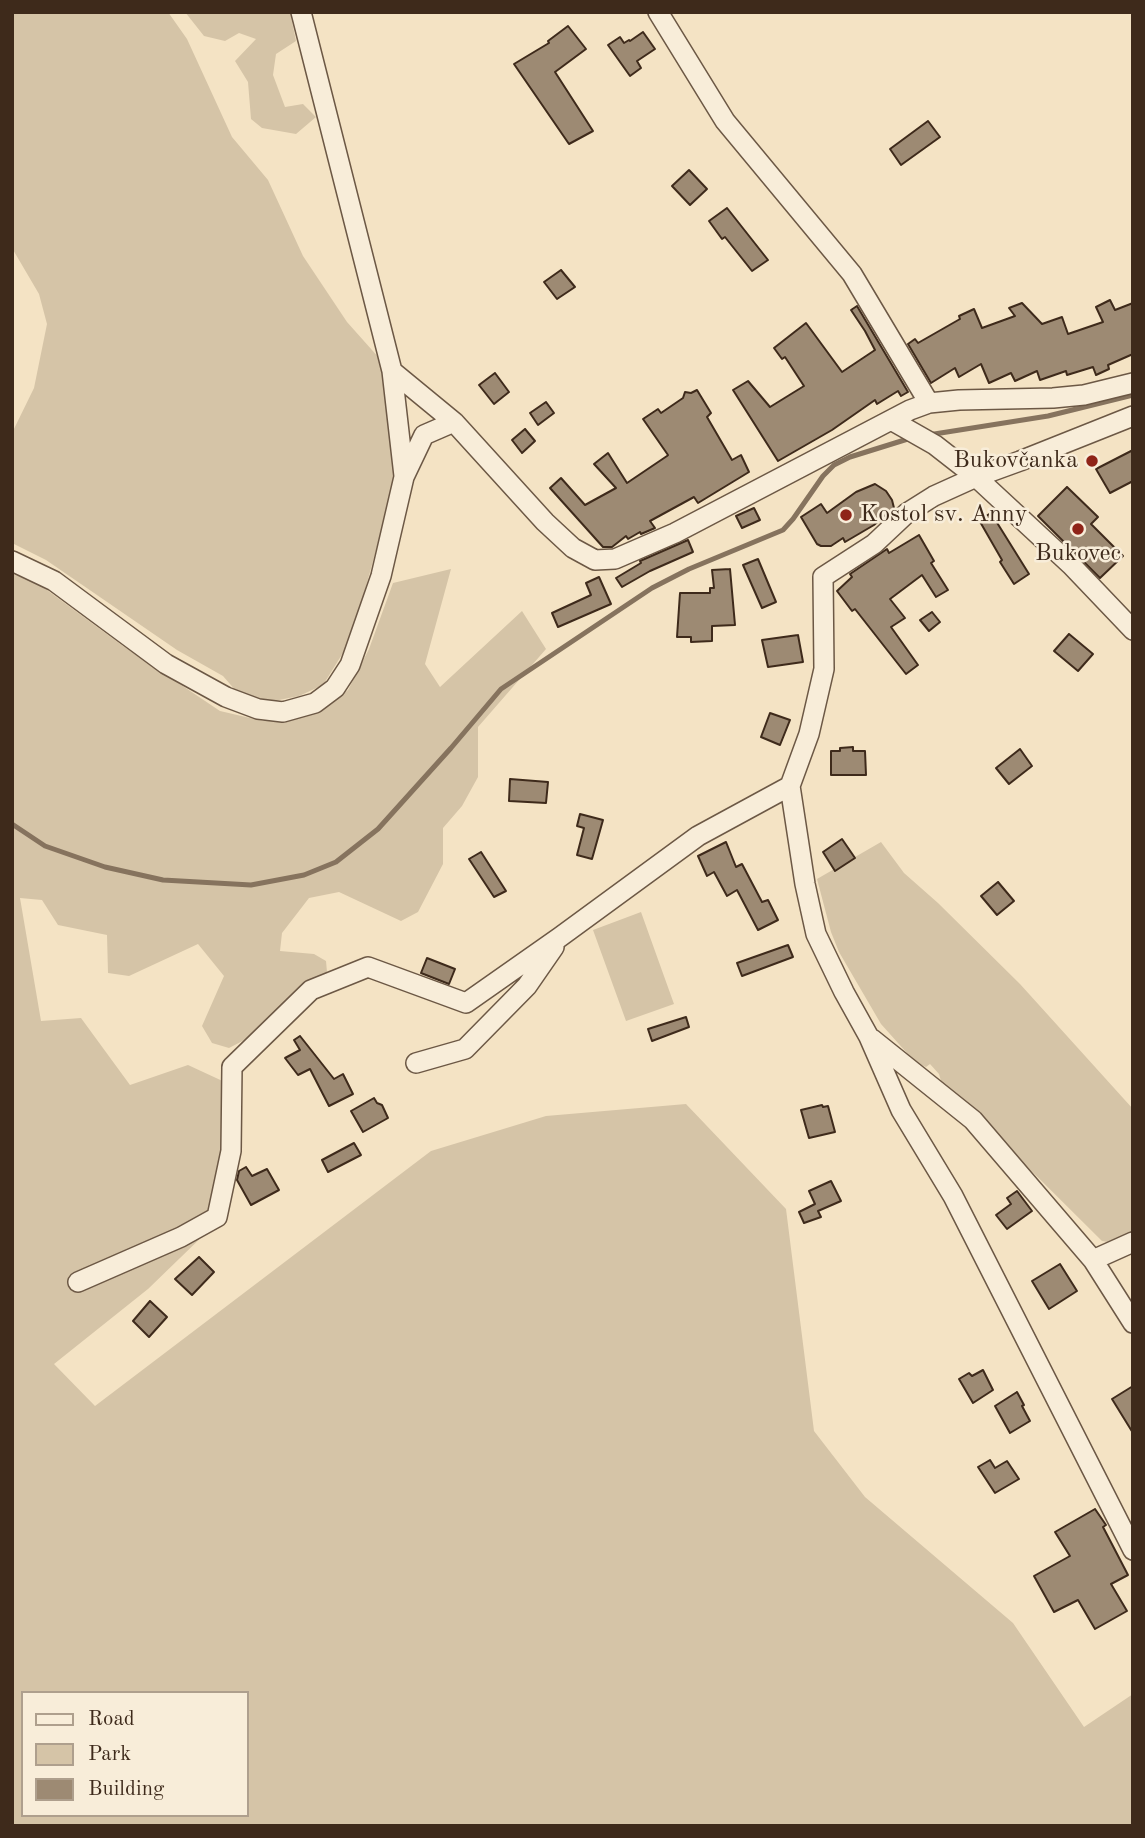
<!DOCTYPE html>
<html>
<head>
<meta charset="utf-8">
<style>
  body { margin:0 }
  #map { position:relative; width:1145px; height:1838px; overflow:hidden; background:#f4e3c4; font-family:"Old Standard TT",serif }
  canvas { display:block }
  .frame { position:absolute; inset:0; border:14px solid #3e2a1b; pointer-events:none }
  .legend { position:absolute; left:21px; top:1691px; width:228px; height:126px; box-sizing:border-box; background:#f8edd9; border:2px solid #ae9f8d; margin:0; padding:9px 12px; list-style:none; font-size:21px; color:#3e2a1b }
  .legend li { display:flex; align-items:center; gap:14px; height:35px }
  .legend b { width:35px; border:2px solid #ae9f8d }
</style>
</head>
<body>
<div id="map">
<canvas width="1145" height="1838"></canvas>
<div class="frame"></div>
<ul class="legend">
<li><b style="height:9px;background:#f8edd9"></b>Road</li>
<li><b style="height:19px;background:#d5c4a7"></b>Park</li>
<li><b style="height:19px;background:#9d8a73"></b>Building</li>
</ul>
</div>
<script>
const ctx = document.querySelector('canvas').getContext('2d');
ctx.lineJoin = 'round';
function paint(path, color) {
  ctx.fillStyle = color;
  ctx.fill(path, 'evenodd');
}
function shape(rows) {
  const path = new Path2D();
  for (const r of rows) {
    path.moveTo(r[0], r[1]);
    for (let i = 2; i < r.length; i += 2) path.lineTo(r[i], r[i + 1]);
  }
  return path;
}
function trace(path, color, width, dash) {
  ctx.strokeStyle = color;
  ctx.lineWidth = width;
  ctx.lineCap = dash ? 'butt' : 'round';
  ctx.setLineDash(dash || []);
  ctx.stroke(path);
}
function drawText(font, color, halo, rows, align = 'center') {
  ctx.font = font + ' "Old Standard TT",serif';
  ctx.lineWidth = 5;
  ctx.setLineDash([]);
  ctx.textBaseline = 'middle';
  ctx.strokeStyle = halo;
  ctx.fillStyle = color;
  for (const [text, x, y, turn = 0] of rows) {
    ctx.save();
    ctx.translate(x, y);
    ctx.rotate((+turn || 0) * Math.PI / 180);
    ctx.textAlign = isNaN(turn) ? turn : align;
    if (halo) ctx.strokeText(text, 0, 0);
    ctx.fillText(text, 0, 0);
    ctx.restore();
  }
}
paint(shape([
  [12,12,168,12,187,39,232,137,268,180,303,256,347,322,380,359,398,444,397,475,351,640,323,685,299,696,274,701,243,699,223,676,177,650,46,560,12,543,12,433,34,388,47,324,39,294,12,248],
  [185,12,290,12,296,41,276,54,273,75,285,107,303,104,316,117,296,134,262,128,251,119,248,82,235,61,256,39,239,33,225,41,204,36],
  [451,569,425,664,440,687,522,611,546,649,478,727,478,777,462,806,443,828,443,864,418,912,401,921,339,892,309,898,282,933,280,951,314,954,326,961,327,972,256,1034,229,1048,212,1043,202,1026,224,976,198,944,129,976,108,973,107,935,58,925,42,900,20,898,41,1021,81,1018,130,1085,188,1065,229,1084,221,1193,211,1228,148,1289,54,1364,95,1406,431,1151,546,1116,686,1104,786,1209,814,1431,865,1497,1013,1623,1084,1727,1133,1694,1133,1826,12,1826,12,574,36,582,123,646,220,711,263,721,303,717,327,706,348,690,369,649,393,583],
  [23,1693,247,1693,247,1815,23,1815],
  [881,842,904,873,938,903,1020,984,1133,1109,1133,1231,1108,1242,1102,1241,941,1081,939,1074,930,1064,926,1067,915,1062,881,1024,839,952,831,932,817,879],
  [641,912,674,1004,626,1021,593,930]
]), '#d5c4a7');
trace(shape([
  [928,435,1048,416,1133,395],
  [12,824,45,846,105,867,163,880,251,885,304,875,336,862,378,829,451,748,501,689,652,588,689,569,783,530,793,519,823,476,834,465,850,457,911,438]
]), '#86735e', 5);
const building = shape([
  [568,26,586,49,555,72,593,131,569,144,514,64,549,43,548,41,568,26],
  [643,32,655,49,637,61,641,68,630,76,608,45,620,37,624,43,629,40,630,41,643,32],
  [928,121,940,137,901,165,890,149,928,121],
  [689,170,707,189,690,205,672,186,689,170],
  [727,208,768,260,752,271,725,237,722,239,709,221,727,208],
  [561,270,575,287,557,299,544,282,561,270],
  [1110,300,1115,310,1133,303,1133,354,1108,365,1109,369,1096,375,1093,367,1067,375,1066,371,1040,380,1037,371,1015,381,1011,373,989,383,981,364,959,377,955,368,931,383,908,344,915,339,918,343,960,319,959,316,974,309,982,328,1015,316,1009,308,1022,303,1042,324,1062,317,1068,334,1103,322,1096,307,1110,300],
  [857,306,908,392,901,396,898,391,877,404,875,400,832,430,778,461,733,390,748,381,770,407,804,386,785,357,782,359,774,348,806,323,842,372,875,350,865,331,851,310,857,306],
  [495,373,509,392,494,404,479,385,495,373],
  [697,390,711,413,707,417,732,460,741,455,749,472,698,503,694,497,650,521,655,528,641,534,640,532,628,539,626,536,612,547,603,547,550,488,561,478,585,505,616,488,594,464,608,453,627,483,667,456,668,455,643,419,658,409,661,413,683,398,685,392,691,393,697,390],
  [546,402,554,413,538,425,530,413,546,402],
  [525,429,535,441,522,453,512,440,525,429],
  [1133,450,1133,481,1110,493,1096,469,1133,450],
  [875,484,886,491,892,500,894,508,874,525,845,542,843,538,831,546,821,546,817,544,801,517,821,504,827,513,856,492,875,484],
  [1067,487,1098,517,1091,524,1123,556,1100,578,1038,516,1067,487],
  [754,508,760,520,742,528,736,516,754,508],
  [991,513,1029,574,1014,584,1000,562,1002,560,979,520,991,513],
  [919,535,934,561,931,563,948,590,936,597,922,575,890,599,905,618,891,627,918,665,906,674,855,609,852,611,837,591,852,577,850,574,887,549,889,553,919,535],
  [688,540,693,552,650,571,622,587,616,578,641,563,640,561,688,540],
  [758,559,776,602,762,608,743,565,758,559],
  [730,569,735,625,712,626,712,641,691,642,691,637,677,637,680,593,710,593,710,588,714,588,712,570,730,569],
  [599,577,611,604,558,627,552,613,591,595,586,583,599,577],
  [932,612,940,622,929,631,920,620,932,612],
  [1069,634,1093,654,1078,671,1054,651,1069,634],
  [798,635,803,662,768,667,762,640,798,635],
  [770,713,790,720,780,745,761,737,770,713],
  [853,747,853,751,865,751,866,775,831,775,831,751,840,751,840,748,853,747],
  [1020,749,1032,766,1009,784,996,768,1020,749],
  [510,779,548,782,546,803,509,801,510,779],
  [580,814,603,820,592,859,577,855,584,828,577,826,580,814],
  [842,839,855,858,835,871,823,852,842,839],
  [726,842,736,867,742,864,762,902,768,900,778,920,758,930,737,890,727,896,714,872,707,876,698,856,726,842],
  [481,852,506,891,494,897,469,859,481,852],
  [998,882,1014,901,997,915,981,896,998,882],
  [788,945,793,957,742,976,737,963,788,945],
  [427,958,455,969,449,984,421,973,427,958],
  [686,1017,689,1027,652,1041,648,1029,686,1017],
  [300,1036,334,1079,343,1074,353,1094,329,1106,310,1069,298,1075,285,1058,300,1050,294,1040,300,1036],
  [374,1098,377,1103,382,1105,388,1118,363,1132,351,1111,374,1098],
  [822,1105,823,1107,828,1106,835,1132,809,1138,801,1110,822,1105],
  [354,1143,361,1155,328,1172,322,1160,354,1143],
  [246,1167,252,1176,267,1169,279,1190,251,1205,237,1180,239,1171,246,1167],
  [831,1181,841,1201,818,1211,821,1217,804,1223,799,1212,815,1204,809,1191,831,1181],
  [1017,1191,1032,1211,1007,1229,996,1215,1011,1204,1007,1198,1017,1191],
  [199,1257,214,1272,192,1295,175,1279,199,1257],
  [1060,1264,1077,1291,1049,1309,1032,1281,1060,1264],
  [150,1301,167,1317,149,1337,133,1321,150,1301],
  [983,1370,993,1390,973,1403,959,1379,969,1373,972,1376,983,1370],
  [1133,1386,1133,1433,1112,1399,1133,1386],
  [1017,1392,1024,1405,1022,1406,1030,1421,1010,1433,995,1406,1017,1392],
  [990,1460,995,1468,1007,1461,1019,1479,995,1493,978,1467,990,1460],
  [1095,1509,1106,1525,1103,1527,1128,1575,1111,1584,1127,1611,1095,1629,1078,1600,1054,1612,1034,1576,1070,1556,1055,1532,1095,1509]
]);
paint(building, '#9d8a73');
trace(building, '#3e2a1b', 2);
const minor = shape([
  [301,12,392,371,404,476],
  [658,12,725,121,852,274,929,403],
  [392,371,454,422,545,522,573,548,595,560,615,559,675,533,910,410,929,403,959,400,1053,398,1084,395,1133,383],
  [1133,416,1020,461,976,477,934,496,907,513,874,544,823,577,824,669,809,734,790,786,805,884,816,934,844,992,869,1037,901,1110,953,1196,1133,1550],
  [891,420,935,445,976,477,1071,565,1133,630],
  [12,561,54,581,166,664,226,697,258,709,283,712,315,703,335,688,350,665,381,576,404,477,424,435,454,422],
  [872,1039,973,1120,1093,1260,1133,1323],
  [416,1063,465,1049,527,986,554,947],
  [1093,1260,1133,1242],
  [78,1282,181,1237,217,1217,231,1151,232,1067,311,990,368,967,466,1003,560,937,698,836,790,786]
]);
trace(minor, '#6c5845', 22);
trace(minor, '#f8edd9', 19);
for (const [x, y, r, color] of [
  [1092,461,7,"#8f2418"],
  [846,515,7,"#8f2418"],
  [1078,529,7,"#8f2418"]
]) {
  const dot = new Path2D();
  dot.arc(x, y, r, 0, 2 * Math.PI);
  ctx.fillStyle = color;
  ctx.fill(dot);
  trace(dot, '#f8edd9', 2.5);
}
drawText('24px', '#3e2a1b', '#f8edd9', [
  ["Bukovčanka",1078,461],
  ["Kostol sv. Anny",860,515,"left"],
  ["Bukovec",1078,554,"center"]
], 'right');
</script>
</body>
</html>
